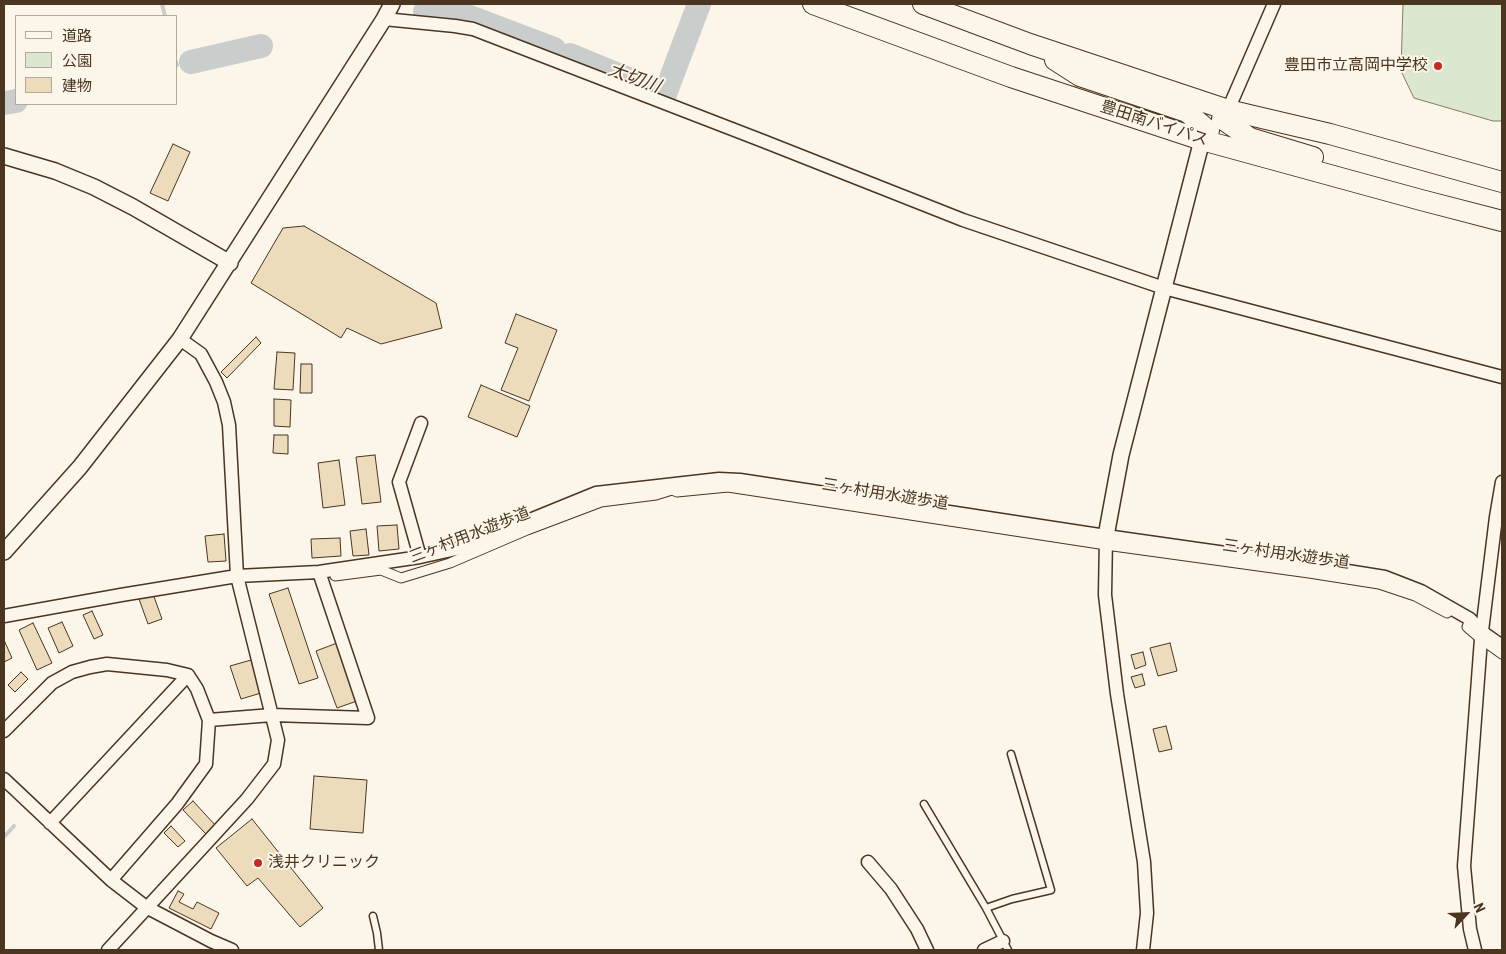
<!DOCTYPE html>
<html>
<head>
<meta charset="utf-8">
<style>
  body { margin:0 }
  #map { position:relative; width:1506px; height:954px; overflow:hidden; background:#fbf6e9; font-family:"Roboto Condensed","Noto Sans JP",sans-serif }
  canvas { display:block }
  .frame { position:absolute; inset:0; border:5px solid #4a3520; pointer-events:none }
  .legend { position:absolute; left:15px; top:15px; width:162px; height:90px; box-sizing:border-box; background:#fbf6e9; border:1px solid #b4a999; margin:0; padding:6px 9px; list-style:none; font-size:15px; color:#4a3520 }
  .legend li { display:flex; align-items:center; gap:10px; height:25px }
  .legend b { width:25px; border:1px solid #b4a999 }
  .north { position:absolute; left:1441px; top:889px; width:50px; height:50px; -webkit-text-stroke:4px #fbf6e9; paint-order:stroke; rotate:65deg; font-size:14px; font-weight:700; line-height:20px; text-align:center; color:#4a3520 }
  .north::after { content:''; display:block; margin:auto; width:18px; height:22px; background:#4a3520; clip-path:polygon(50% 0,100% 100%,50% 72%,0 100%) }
</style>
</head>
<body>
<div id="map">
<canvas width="1506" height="954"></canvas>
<div class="frame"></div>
<ul class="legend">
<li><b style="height:6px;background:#fbf6e9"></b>道路</li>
<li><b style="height:14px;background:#dce7d0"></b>公園</li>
<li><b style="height:14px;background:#ecdcbc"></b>建物</li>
</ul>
<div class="north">N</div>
</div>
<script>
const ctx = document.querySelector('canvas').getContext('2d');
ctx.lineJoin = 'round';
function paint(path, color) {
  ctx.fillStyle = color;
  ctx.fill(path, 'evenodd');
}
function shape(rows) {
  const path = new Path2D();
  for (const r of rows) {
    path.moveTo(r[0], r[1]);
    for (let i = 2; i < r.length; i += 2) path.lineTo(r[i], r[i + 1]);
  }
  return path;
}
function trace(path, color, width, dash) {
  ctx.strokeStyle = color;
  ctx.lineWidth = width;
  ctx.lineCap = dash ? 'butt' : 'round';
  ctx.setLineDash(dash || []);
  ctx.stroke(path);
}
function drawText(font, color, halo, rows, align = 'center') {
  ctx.font = font + ' "Roboto Condensed","Noto Sans JP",sans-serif';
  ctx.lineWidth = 4;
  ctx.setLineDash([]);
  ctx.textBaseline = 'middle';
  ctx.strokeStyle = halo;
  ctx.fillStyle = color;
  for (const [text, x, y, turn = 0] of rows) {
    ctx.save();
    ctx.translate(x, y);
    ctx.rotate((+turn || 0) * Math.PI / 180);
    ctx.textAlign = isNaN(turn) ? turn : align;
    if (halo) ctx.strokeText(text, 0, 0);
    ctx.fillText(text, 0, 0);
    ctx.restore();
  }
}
const green = shape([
  [1403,4,1502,4,1502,121,1493,121,1414,98,1401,71,1403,4]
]);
paint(green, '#dce7d0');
trace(green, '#887966', 1);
trace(shape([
  [162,4,165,16],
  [176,62,177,65],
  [4,837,14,826]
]), '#c9cecd', 4);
trace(shape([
  [425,12,467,16,554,49],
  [570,55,665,94,699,4],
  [191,62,261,46],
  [4,103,16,101]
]), '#c9cecd', 24);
const building = shape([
  [173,144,190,152,168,201,150,193,173,144],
  [304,226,436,303,442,328,381,344,347,328,341,338,251,283,283,228,304,226],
  [516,314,557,330,529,401,501,390,518,348,505,343,516,314],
  [256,337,261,343,227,378,221,372,256,337],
  [277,352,295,353,293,390,274,389,277,352],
  [301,364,312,364,312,393,300,393,301,364],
  [481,385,530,406,517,437,468,417,481,385],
  [274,399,291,400,290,427,274,426,274,399],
  [274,435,288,435,288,454,273,453,274,435],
  [375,455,381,502,362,504,356,457,375,455],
  [339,460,345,505,323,508,318,463,339,460],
  [397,525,399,549,379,551,377,526,397,525],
  [366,529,369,555,353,556,350,531,366,529],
  [224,534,226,561,208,562,205,536,224,534],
  [340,538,341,556,312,558,311,539,340,538],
  [288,588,318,678,299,684,269,594,288,588],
  [153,594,162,619,148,624,139,599,153,594],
  [92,611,103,635,94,639,83,615,92,611],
  [62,622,73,646,59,653,48,628,62,622],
  [33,623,52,663,37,670,19,630,33,623],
  [4,640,12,658,4,662,4,640],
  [337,643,357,701,337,708,316,651,337,643],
  [1170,643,1177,671,1158,676,1150,648,1170,643],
  [1143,652,1146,665,1135,669,1131,655,1143,652],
  [251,660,261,693,241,699,230,666,251,660],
  [21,672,28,679,15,692,8,685,21,672],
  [1142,674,1145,685,1135,688,1131,677,1142,674],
  [1166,726,1172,749,1159,752,1153,729,1166,726],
  [314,776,367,780,363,833,310,829,314,776],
  [193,801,216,826,207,835,183,810,193,801],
  [252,819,323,908,300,927,258,878,247,886,216,848,252,819],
  [171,826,185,841,178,847,164,833,171,826],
  [178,891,184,894,179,902,193,909,197,902,219,913,211,929,169,908,178,891]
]);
paint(building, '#ecdcbc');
trace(building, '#4a3520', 1);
const service = shape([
  [924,804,986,908,1008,950],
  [986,908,1012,899,1051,890,1011,754],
  [373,916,377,933,379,950]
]);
const pedestrian = shape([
  [335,576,381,570,401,578,450,563,527,530,601,502,656,495,672,490,677,492,728,487,1106,545,1309,573,1379,584,1415,596,1447,613,1452,609],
  [1470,619,1467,627,1481,639,1502,654]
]);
const minor = shape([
  [384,19,455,26,473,29,763,141,963,220,1164,288,1502,377],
  [1228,110,1274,4],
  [1106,536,1105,595,1117,694,1144,862,1147,913,1143,950],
  [420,557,399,482,421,423],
  [4,616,121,595,237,576,319,572,420,557,461,548,596,493,719,479,740,480,1106,536,1310,565,1385,577,1421,591,1470,619,1482,632,1502,646],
  [209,720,272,715,368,718,319,572],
  [4,731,52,683,72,672,90,667,107,664,167,670,188,675,197,689,209,720,206,764,177,804,111,880],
  [4,779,111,880,146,907,211,941,232,950],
  [50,823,188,675],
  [868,862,891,889,917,929,927,950],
  [108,950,247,799,274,764,278,740,237,576,229,425,224,402,216,382,201,354,180,339],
  [984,950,1003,941],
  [1475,950,1470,929,1464,866,1481,639,1496,517,1502,482]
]);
const tertiary = shape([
  [4,156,55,171,94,187,133,207,230,263],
  [1106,536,1121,455,1202,140,1208,131],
  [4,552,80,467,180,339,384,19,392,4]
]);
const trunk = shape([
  [813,4,1011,77,1202,140,1421,200,1502,221],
  [923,4,1030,44,1228,110,1330,134,1502,182],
  [1055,60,1080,76,1187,112,1209,131],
  [1222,119,1250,138,1313,157]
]);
trace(service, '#4a3520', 9);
trace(pedestrian, '#4a3520', 11);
trace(minor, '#4a3520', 15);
trace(tertiary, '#4a3520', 18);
trace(trunk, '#4a3520', 22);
trace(service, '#fbf6e9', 6);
trace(pedestrian, '#fbf6e9', 9);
trace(minor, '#fbf6e9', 12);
trace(tertiary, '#fbf6e9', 15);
trace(trunk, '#fbf6e9', 20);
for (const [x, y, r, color] of [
  [1438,66,5,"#c62828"],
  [258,863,5,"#c62828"]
]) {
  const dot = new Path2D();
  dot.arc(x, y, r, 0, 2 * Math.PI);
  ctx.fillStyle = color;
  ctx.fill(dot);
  trace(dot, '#fbf6e9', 2);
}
drawText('16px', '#4a3520', '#fbf6e9', [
  ["豊田市立高岡中学校",1428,66],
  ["浅井クリニック",268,863,"left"]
], 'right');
drawText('16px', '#4a3520', '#fbf6e9', [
  ["豊田南バイパス",1154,124,18],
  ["三ヶ村用水遊歩道",885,495,9],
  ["三ヶ村用水遊歩道",470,536,-21],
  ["三ヶ村用水遊歩道",1286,555,8]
]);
drawText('italic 18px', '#4a3520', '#fbf6e9', [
  ["大切川",634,79,20]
]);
</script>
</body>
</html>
